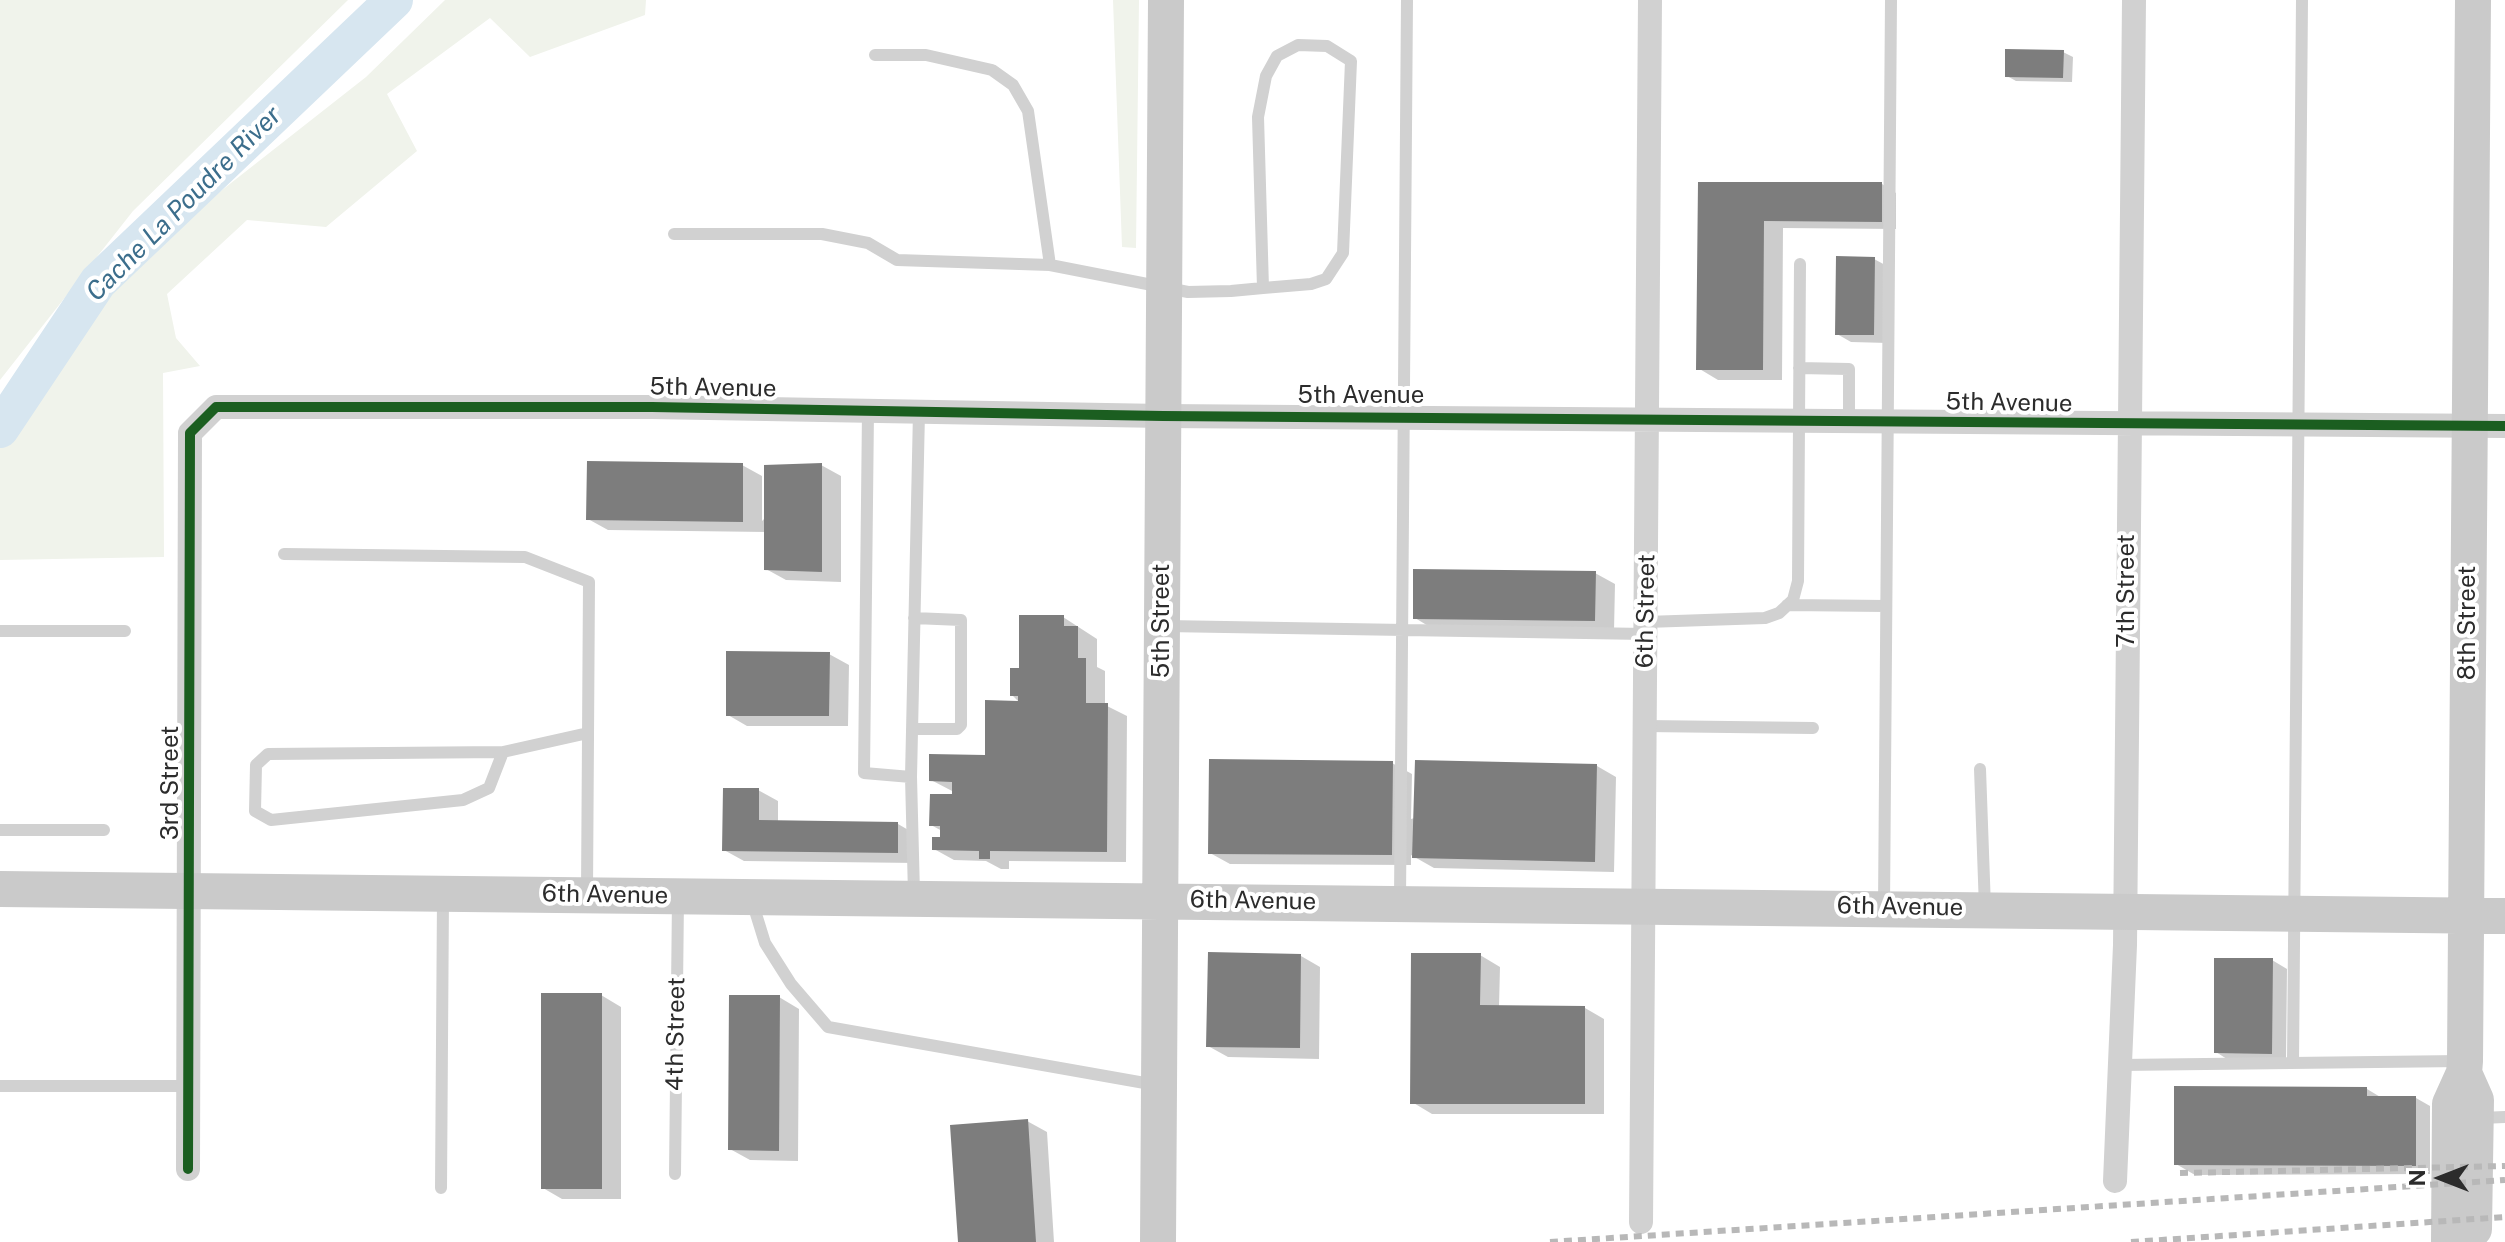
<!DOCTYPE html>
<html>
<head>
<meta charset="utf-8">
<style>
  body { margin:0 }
  #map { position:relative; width:2505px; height:1242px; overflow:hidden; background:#fff; font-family:"Public Sans",sans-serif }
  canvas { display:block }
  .north { position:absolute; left:2401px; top:1138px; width:80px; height:80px; -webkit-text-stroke:6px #fff; paint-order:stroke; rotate:270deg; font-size:22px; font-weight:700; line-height:32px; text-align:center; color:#2c2c2c }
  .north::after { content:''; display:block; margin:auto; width:28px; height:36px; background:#2c2c2c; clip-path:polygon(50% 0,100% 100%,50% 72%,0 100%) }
</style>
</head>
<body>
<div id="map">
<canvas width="2505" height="1242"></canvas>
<div class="north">N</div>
</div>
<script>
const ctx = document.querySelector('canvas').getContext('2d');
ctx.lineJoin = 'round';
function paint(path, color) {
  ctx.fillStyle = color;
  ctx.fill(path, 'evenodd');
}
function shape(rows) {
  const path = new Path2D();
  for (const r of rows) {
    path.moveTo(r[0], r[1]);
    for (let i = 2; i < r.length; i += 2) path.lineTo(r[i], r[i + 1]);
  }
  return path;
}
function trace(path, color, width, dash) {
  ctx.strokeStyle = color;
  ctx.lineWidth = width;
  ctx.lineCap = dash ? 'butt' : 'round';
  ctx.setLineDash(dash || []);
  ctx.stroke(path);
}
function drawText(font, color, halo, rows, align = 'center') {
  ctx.font = font + ' "Public Sans",sans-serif';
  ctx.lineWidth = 8;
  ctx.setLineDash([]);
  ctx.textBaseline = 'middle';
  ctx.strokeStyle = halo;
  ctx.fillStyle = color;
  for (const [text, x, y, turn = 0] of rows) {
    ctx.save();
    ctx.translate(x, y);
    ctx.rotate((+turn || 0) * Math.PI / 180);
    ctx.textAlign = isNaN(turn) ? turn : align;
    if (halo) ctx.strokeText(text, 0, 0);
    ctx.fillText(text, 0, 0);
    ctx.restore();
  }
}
paint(shape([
  [0,0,348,0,133,211,0,380],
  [445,0,646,0,645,15,530,57,490,18,387,94,417,151,326,227,247,220,167,294,176,338,200,366,163,373,164,557,0,560,0,446,113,289,175,227,366,77],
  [1113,0,1139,0,1136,248,1122,247]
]), '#f0f3eb');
paint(shape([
  [2063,52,2073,57,2072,82,2016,81,2007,76],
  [1700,184,1882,184,1896,193,1896,229,1783,228,1782,380,1718,380,1698,368],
  [1874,259,1889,267,1888,343,1851,342,1837,334],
  [742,465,762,476,762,521,821,465,841,476,841,582,786,580,766,569,766,532,608,530,588,519],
  [1595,573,1615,584,1614,631,1435,630,1415,618],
  [1063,617,1097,639,1097,667,1105,671,1105,705,1127,716,1126,862,1009,861,1009,869,1001,869,986,861,954,860,934,849,942,839,942,831,931,825,954,792,931,780,987,757,1020,703,1012,695,1021,670],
  [829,654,849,665,848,726,747,726,728,715],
  [1392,763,1412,774,1411,819,1597,766,1616,777,1614,872,1434,868,1411,855,1411,865,1230,864,1210,853],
  [758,790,778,801,778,822,898,824,917,835,917,863,744,861,724,850],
  [1480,955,1500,967,1499,1007,1585,1008,1604,1019,1604,1114,1432,1114,1412,1102],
  [1301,956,1320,967,1319,1059,1228,1057,1208,1046],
  [2272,960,2287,969,2286,1061,2230,1061,2216,1052],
  [601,995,621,1007,621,1199,562,1199,543,1188],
  [779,997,799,1009,798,1161,750,1160,730,1149],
  [2367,1089,2382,1098,2416,1098,2430,1106,2430,1174,2195,1175,2176,1164],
  [1027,1121,1047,1132,1054,1242,960,1242]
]), '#0003');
trace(shape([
  [0,429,98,282,394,0]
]), '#d7e6f0', 38);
paint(shape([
  [2005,49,2064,50,2063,78,2005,77],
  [1698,182,1882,182,1882,222,1764,221,1763,370,1696,370],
  [1836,256,1875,257,1874,335,1835,335],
  [587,461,743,463,743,522,586,520],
  [822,463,822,572,764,570,764,465],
  [1413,569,1596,571,1595,621,1413,619],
  [1019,615,1064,615,1064,626,1078,626,1078,658,1086,658,1086,703,1108,703,1107,852,990,851,990,859,979,859,979,851,932,850,932,837,940,837,940,826,929,826,930,794,952,794,952,782,929,781,929,754,985,755,985,700,1018,701,1018,696,1010,696,1010,668,1019,668],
  [726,651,830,652,829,716,726,716],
  [1209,759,1393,761,1392,855,1208,854],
  [1415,760,1597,764,1595,862,1412,858],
  [723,788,759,788,759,820,898,822,898,853,722,851],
  [1208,952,1301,954,1300,1048,1206,1047],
  [1411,953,1481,953,1480,1005,1585,1006,1585,1104,1410,1104],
  [2214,958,2273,958,2272,1054,2214,1053],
  [541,993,602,993,602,1189,541,1189],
  [729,995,780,995,779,1151,728,1150],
  [2174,1086,2367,1087,2367,1096,2416,1096,2416,1166,2174,1165],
  [1028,1119,1036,1242,958,1242,950,1125]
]), '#7d7d7d');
trace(shape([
  [875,55,926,55,992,70,1013,85,1028,111,1050,265],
  [674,234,822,234,868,243,897,260,1050,265,1188,292,1231,291,1263,288,1311,284,1326,279,1343,253,1351,61,1327,46,1298,45,1277,56,1266,76,1258,117,1263,288],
  [1799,368,1849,369,1849,421],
  [868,411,864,773,911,777],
  [284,554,525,557,589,582,587,891],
  [1787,605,1886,606],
  [1646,622,1765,618,1779,613,1793,600,1798,581,1800,264],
  [1165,626,1645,634],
  [0,631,125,631],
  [1645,726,1813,728],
  [912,729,957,729,961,725,961,620,914,618],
  [503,752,268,754,256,765,255,811,271,820,463,800,489,788,503,752,588,733],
  [1980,769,1985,908],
  [0,830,104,830],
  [914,894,911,777,919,412],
  [752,901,765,943,791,984,828,1027,1156,1085],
  [1400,901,1407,0],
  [1884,907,1891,0],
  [2293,1062,2302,0],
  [2120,1065,2461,1061],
  [0,1086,189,1086],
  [2480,1118,2505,1117],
  [675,1174,678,898],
  [441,1188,443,896]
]), '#d1d1d1', 12);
trace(shape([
  [188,1169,190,433,216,407,652,407,1163,416,2505,426],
  [2115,1181,2125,945,2134,0],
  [1641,1222,1650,0]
]), '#d1d1d1', 24);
trace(shape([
  [0,889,2505,916],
  [2464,1073,2476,1100,2474,1229],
  [1158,1242,1166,0],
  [2449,1242,2450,1104,2464,1073,2465,1061,2473,0]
]), '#cacaca', 36);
trace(shape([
  [2180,1173,2505,1166],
  [1550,1242,2505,1180],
  [2131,1242,2505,1217]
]), '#b8b8b8', 6, [8, 6]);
trace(shape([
  [188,1169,190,433,216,407,652,407,1163,416,2505,426]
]), '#1b5e20', 10);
drawText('24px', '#2c2c2c', '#fff', [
  ["5th Avenue",713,388,1],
  ["5th Avenue",1361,396],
  ["5th Avenue",2009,403,1],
  ["7th Street",2127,591,-90],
  ["6th Street",1646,611,-89],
  ["5th Street",1162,621,-90],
  ["8th Street",2468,623,-90],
  ["3rd Street",171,783,-90],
  ["6th Avenue",605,895,1],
  ["6th Avenue",1253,901,1],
  ["6th Avenue",1900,907,1],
  ["4th Street",676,1034,-89]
]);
drawText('italic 26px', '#3c6e8c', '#fff', [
  ["Cache La Poudre River",184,204,-45]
]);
</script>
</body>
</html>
